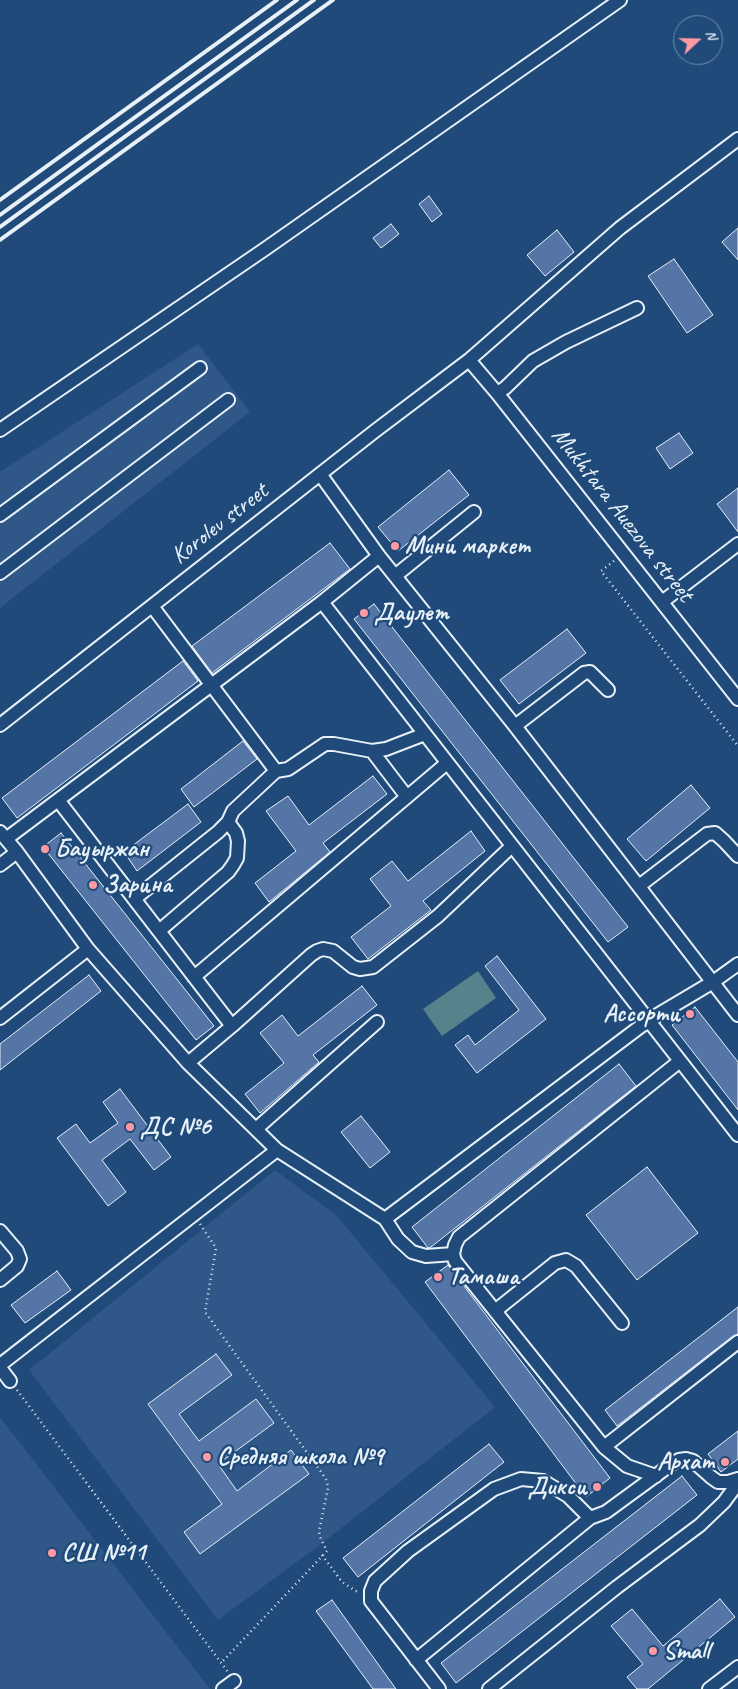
<!DOCTYPE html>
<html>
<head>
<meta charset="utf-8">
<style>
  body { margin:0 }
  #map { position:relative; width:738px; height:1689px; overflow:hidden; background:#1f4a7a; font-family:Caveat,sans-serif }
  canvas { display:block }
  .north { position:absolute; left:673px; top:15px; width:50px; height:50px; box-sizing:border-box; background:#1f4a7a; border:1px solid #6f8dac; border-radius:50%; rotate:69deg; font-size:14px; font-weight:700; line-height:20px; text-align:center; color:#e8f1f8 }
  .north::after { content:''; display:block; margin:auto; width:18px; height:22px; background:#ff9aa2; clip-path:polygon(50% 0,100% 100%,50% 72%,0 100%) }
</style>
</head>
<body>
<div id="map">
<canvas width="738" height="1689"></canvas>
<div class="north">N</div>
</div>
<script>
const ctx = document.querySelector('canvas').getContext('2d');
ctx.lineJoin = 'round';
function paint(path, color) {
  ctx.fillStyle = color;
  ctx.fill(path, 'evenodd');
}
function shape(rows) {
  const path = new Path2D();
  for (const r of rows) {
    path.moveTo(r[0], r[1]);
    for (let i = 2; i < r.length; i += 2) path.lineTo(r[i], r[i + 1]);
  }
  return path;
}
function trace(path, color, width, dash) {
  ctx.strokeStyle = color;
  ctx.lineWidth = width;
  ctx.lineCap = dash ? 'butt' : 'round';
  ctx.setLineDash(dash || []);
  ctx.stroke(path);
}
function drawText(font, color, halo, rows, align = 'center') {
  ctx.font = font + ' Caveat,sans-serif';
  ctx.lineWidth = 4.5;
  ctx.setLineDash([]);
  ctx.textBaseline = 'middle';
  ctx.strokeStyle = halo;
  ctx.fillStyle = color;
  for (const [text, x, y, turn = 0] of rows) {
    ctx.save();
    ctx.translate(x, y);
    ctx.rotate((+turn || 0) * Math.PI / 180);
    ctx.textAlign = isNaN(turn) ? turn : align;
    if (halo) ctx.strokeText(text, 0, 0);
    ctx.fillText(text, 0, 0);
    ctx.restore();
  }
}
paint(shape([
  [198,344,250,412,0,608,0,472],
  [275,1170,337,1216,495,1407,325,1541,218,1620,29,1370],
  [0,1417,210,1689,0,1689]
]), '#2f5787');
paint(shape([
  [478,971,496,998,442,1036,423,1009]
]), '#55828b');
const building = shape([
  [429,196,442,214,432,222,419,204,429,196],
  [391,224,399,234,381,248,373,238,391,224],
  [738,228,738,260,722,242,738,228],
  [557,230,574,252,545,276,527,255,557,230],
  [674,259,713,315,687,333,648,276,674,259],
  [679,433,693,453,670,469,656,448,679,433],
  [449,470,469,495,398,551,378,527,449,470],
  [738,488,738,532,717,504,738,488],
  [330,543,350,569,212,673,192,646,330,543],
  [374,604,628,927,608,942,354,619,374,604],
  [567,629,586,653,519,704,500,680,567,629],
  [183,661,198,681,17,818,2,798,183,661],
  [243,741,257,759,194,807,181,789,243,741],
  [373,776,387,794,323,843,330,852,269,902,255,883,296,851,266,811,288,796,309,825,373,776],
  [691,785,710,808,646,861,627,839,691,785],
  [188,804,201,822,137,871,124,852,188,804],
  [471,831,485,851,423,901,431,910,368,959,351,937,391,906,370,879,392,861,408,881,471,831],
  [61,833,214,1026,196,1040,43,847,61,833],
  [497,956,546,1019,477,1073,455,1045,468,1035,475,1045,519,1010,485,966,497,956],
  [89,975,101,991,0,1070,0,1044,89,975],
  [362,986,377,1005,313,1055,319,1062,260,1113,245,1094,284,1063,260,1033,282,1015,298,1036,362,986],
  [695,1007,738,1062,738,1110,672,1025,695,1007],
  [619,1064,636,1086,431,1247,428,1248,412,1227,619,1064],
  [120,1089,171,1157,154,1170,130,1139,102,1160,126,1192,108,1206,57,1138,76,1124,90,1143,118,1123,103,1102,120,1089],
  [361,1116,390,1152,370,1168,341,1132,361,1116],
  [647,1167,698,1233,637,1280,586,1215,647,1167],
  [448,1265,610,1478,586,1497,425,1282,448,1265],
  [57,1271,71,1290,25,1323,11,1305,57,1271],
  [738,1307,738,1334,733,1336,617,1426,605,1410,738,1307],
  [216,1354,232,1375,179,1414,199,1441,256,1399,274,1423,218,1464,237,1491,291,1450,309,1474,200,1554,184,1532,222,1504,148,1404,216,1354],
  [738,1431,738,1459,721,1472,708,1454,738,1431],
  [489,1444,504,1462,358,1577,343,1558,489,1444],
  [682,1476,697,1495,456,1683,441,1663,682,1476],
  [720,1599,735,1617,648,1689,637,1689,627,1677,643,1664,611,1626,632,1609,663,1646,720,1599],
  [332,1600,396,1689,373,1689,316,1611,332,1600]
]);
paint(building, '#5475a5');
trace(building, '#e8f1f8', 1);
const minor = shape([
  [469,360,497,393,738,699],
  [497,393,505,388,533,361,566,342,637,308],
  [0,430,265,249,620,0],
  [320,474,379,556,515,726,738,1015],
  [0,515,200,368],
  [0,573,228,400],
  [395,576,474,512],
  [322,602,738,1135],
  [662,602,738,544],
  [152,606,276,771],
  [0,725,375,431,469,360,620,228,738,139],
  [515,726,584,673,590,672,608,690],
  [372,751,407,797],
  [58,800,232,1026],
  [0,832,17,852,88,949,0,1018],
  [6,839,322,602,379,556],
  [0,865,17,852],
  [639,886,707,834,715,833,724,841,738,856],
  [134,899,218,832,228,822,233,811,276,771,288,769,325,744,334,744,372,751,386,749,425,734],
  [159,931,228,872,233,865,237,858,238,841,236,833,228,822],
  [88,949,188,1063,277,1150],
  [194,977,447,763],
  [188,1063,232,1026,311,955,317,951,323,949,333,951,353,967,360,969,373,967,438,916,512,846],
  [256,1129,377,1022],
  [385,1219,398,1239,412,1252,426,1256,453,1254],
  [0,1231,17,1251,20,1259,17,1266,0,1280],
  [495,1311,555,1263,566,1260,576,1266,622,1323],
  [0,1365,277,1150,385,1219,649,1020,713,982,738,964],
  [0,1368,10,1381],
  [604,1447,738,1342],
  [656,1476,627,1466,604,1447,455,1261,453,1254,455,1245,459,1237,680,1061],
  [416,1660,590,1518],
  [223,1689,234,1681],
  [439,1689,371,1601,371,1591,375,1581,408,1551,494,1489,521,1479,543,1481,568,1496,590,1518,606,1512,673,1463,679,1460,686,1459,693,1461,711,1477,718,1482,728,1482,738,1479],
  [489,1689,617,1587,700,1525,724,1502,738,1483],
  [709,1689,738,1667]
]);
trace(minor, '#e8f1f8', 16);
trace(shape([
  [614,561,601,571,738,746],
  [200,1224,216,1248,205,1312,324,1476,327,1481,328,1488,319,1531,320,1537,327,1551,221,1663],
  [17,1390,228,1672],
  [322,1555,342,1582,359,1593]
]), '#e8f1f8', 2.5, [1, 4]);
trace(minor, '#1f4a7a', 12);
trace(shape([
  [0,200,277,0],
  [0,215,297,0],
  [0,227,314,0],
  [0,240,333,0]
]), '#e8f1f8', 4);
for (const [x, y, r, color] of [
  [395,546,5,"#ff9aa2"],
  [364,613,5,"#ff9aa2"],
  [45,849,5,"#ff9aa2"],
  [93,885,5,"#ff9aa2"],
  [690,1014,5,"#ff9aa2"],
  [130,1127,5,"#ff9aa2"],
  [438,1277,5,"#ff9aa2"],
  [207,1457,5,"#ff9aa2"],
  [725,1462,5,"#ff9aa2"],
  [597,1487,5,"#ff9aa2"],
  [52,1553,5,"#ff9aa2"],
  [653,1651,5,"#ff9aa2"]
]) {
  const dot = new Path2D();
  dot.arc(x, y, r, 0, 2 * Math.PI);
  ctx.fillStyle = color;
  ctx.fill(dot);
  trace(dot, '#1f4a7a', 2);
}
drawText('25px', '#e8f1f8', '#1f4a7a', [
  ["Mukhtara Auezova street",622,515,52],
  ["Korolev street",220,524,-38]
]);
drawText('bold 25px', '#e8f1f8', '#1f4a7a', [
  ["Мини маркет",405,546],
  ["Даулет",374,613],
  ["Бауыржан",55,849],
  ["Зарина",103,885],
  ["Ассорти",680,1014,"right"],
  ["ДС №6",140,1127],
  ["Тамаша",448,1277],
  ["Средняя школа №9",217,1457],
  ["Архат",715,1462,"right"],
  ["Дикси",587,1487,"right"],
  ["СШ №11",62,1553],
  ["Small",663,1651]
], 'left');
</script>
</body>
</html>
